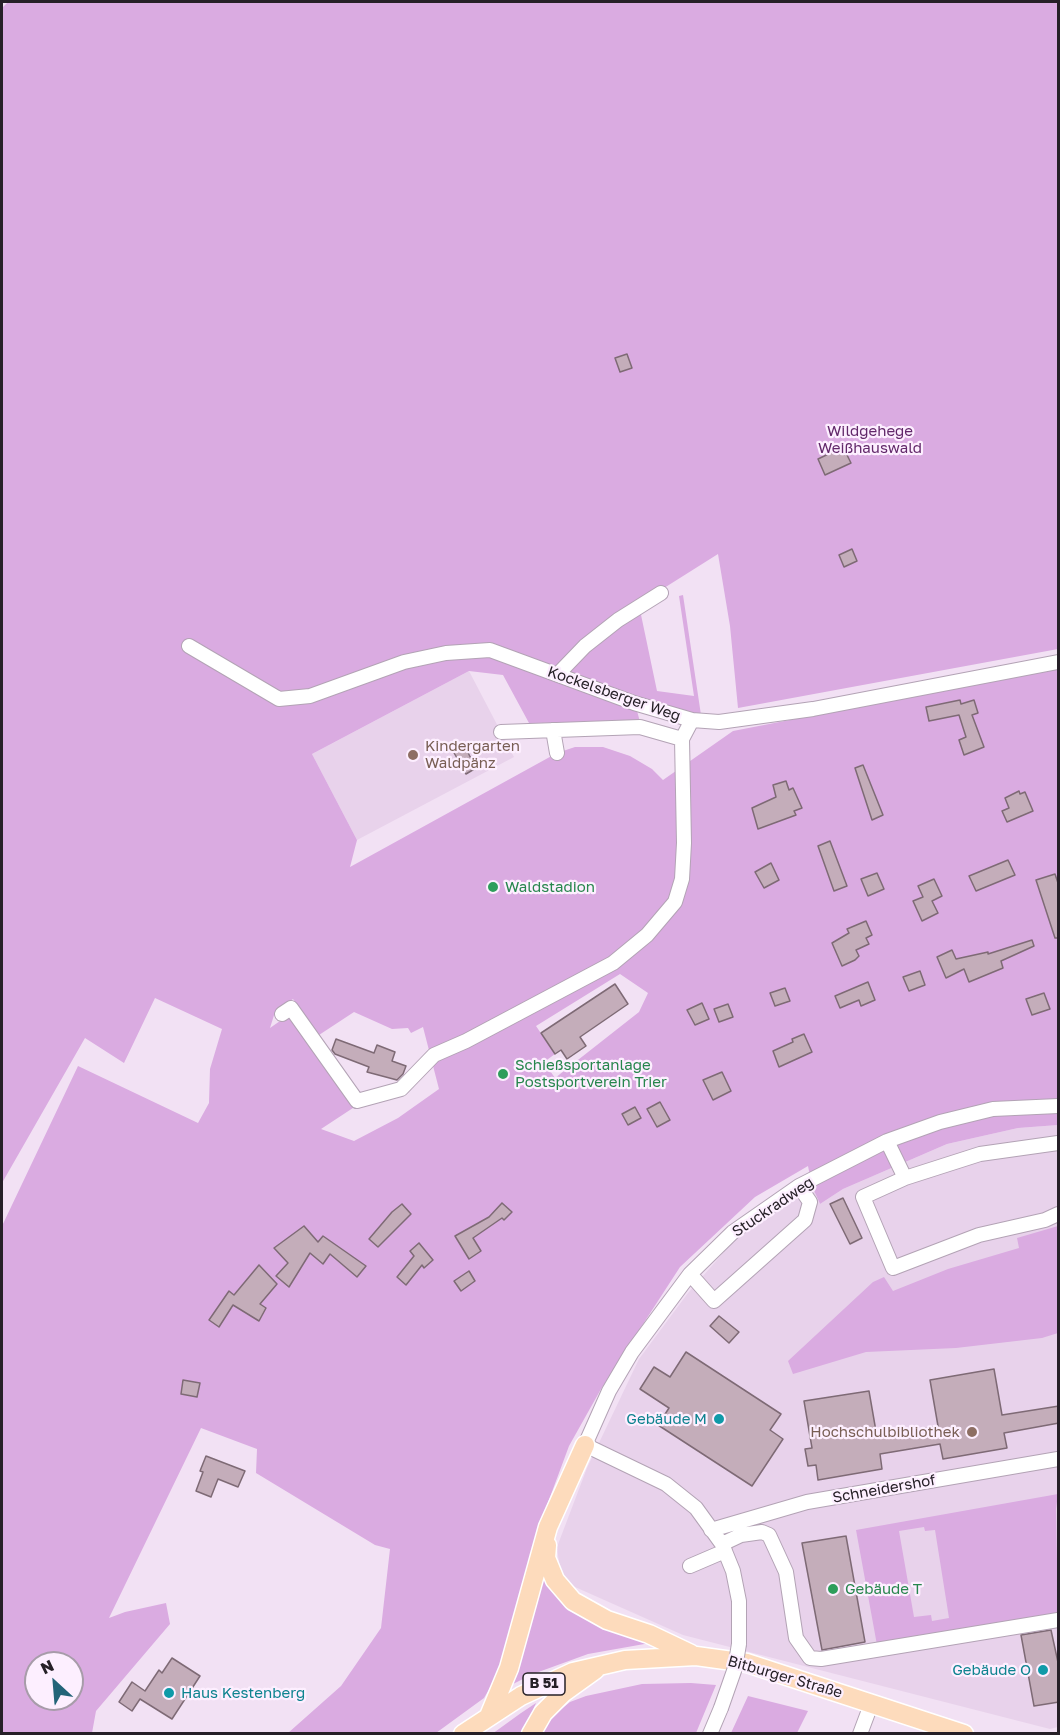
<!DOCTYPE html>
<html>
<head>
<meta charset="utf-8">
<style>
  body { margin:0 }
  #map { position:relative; width:1060px; height:1735px; overflow:hidden; background:#f2e1f4; font-family:"Golos Text",sans-serif }
  canvas { display:block }
  .frame { position:absolute; inset:0; border:3px solid #262027; pointer-events:none }
  .north { position:absolute; left:24px; top:1651px; width:60px; height:60px; box-sizing:border-box; background:#fdefff; border:2px solid #a79ca9; border-radius:50%; rotate:334deg; font-size:16px; font-weight:700; line-height:24px; text-align:center; color:#262027 }
  .north::after { content:''; display:block; margin:auto; width:21px; height:27px; background:#236479; clip-path:polygon(50% 0,100% 100%,50% 72%,0 100%) }
</style>
</head>
<body>
<div id="map">
<canvas width="1060" height="1735"></canvas>
<div class="frame"></div>
<div class="north">N</div>
</div>
<script>
const ctx = document.querySelector('canvas').getContext('2d');
ctx.lineJoin = 'round';
function paint(path, color) {
  ctx.fillStyle = color;
  ctx.fill(path, 'evenodd');
}
function shape(rows) {
  const path = new Path2D();
  for (const r of rows) {
    path.moveTo(r[0], r[1]);
    for (let i = 2; i < r.length; i += 2) path.lineTo(r[i], r[i + 1]);
  }
  return path;
}
function trace(path, color, width, dash) {
  ctx.strokeStyle = color;
  ctx.lineWidth = width;
  ctx.lineCap = dash ? 'butt' : 'round';
  ctx.setLineDash(dash || []);
  ctx.stroke(path);
}
function drawText(font, color, halo, rows, align = 'center') {
  ctx.font = font + ' "Golos Text",sans-serif';
  ctx.lineWidth = 4.5;
  ctx.setLineDash([]);
  ctx.textBaseline = 'middle';
  ctx.strokeStyle = halo;
  ctx.fillStyle = color;
  for (const [text, x, y, turn = 0] of rows) {
    ctx.save();
    ctx.translate(x, y);
    ctx.rotate((+turn || 0) * Math.PI / 180);
    ctx.textAlign = isNaN(turn) ? turn : align;
    if (halo) ctx.strokeText(text, 0, 0);
    ctx.fillText(text, 0, 0);
    ctx.restore();
  }
}
paint(shape([
  [469,671,514,757,357,840,312,754],
  [1058,1125,1058,1727,1050,1729,683,1635,566,1583,560,1570,557,1547,587,1468,639,1359,688,1293,738,1236,812,1186,820,1204,843,1189,947,1144,1018,1128]
]), '#e8d2eb');
paint(shape([
  [8,2,1058,2,1058,649,738,708,730,626,718,554,599,629,554,676,636,707,640,722,529,723,503,675,469,671,312,754,357,840,350,867,557,753,575,747,603,747,630,756,652,769,663,780,733,731,1058,668,1058,1125,1018,1128,947,1144,843,1189,820,1204,812,1186,808,1166,755,1197,680,1267,601,1389,569,1446,540,1524,502,1667,484,1698,436,1733,288,1733,341,1686,381,1628,390,1549,375,1545,256,1473,257,1449,201,1428,109,1618,125,1612,166,1603,170,1624,96,1711,92,1733,2,1733,2,1226,78,1066,198,1123,209,1103,210,1069,222,1029,155,998,124,1063,85,1038,2,1183,2,8],
  [620,974,648,993,639,1012,555,1078,544,1062,555,1054,536,1026],
  [293,999,319,1035,354,1012,392,1029,408,1028,411,1033,423,1027,439,1089,398,1118,354,1141,321,1129,356,1106,290,1014,270,1028,275,1012],
  [36,1663,72,1663,72,1699,36,1699],
  [683,595,701,715,643,700,569,672,586,651,640,610,657,691,694,696,679,596],
  [1058,1226,1058,1333,1042,1338,956,1348,866,1352,793,1374,788,1361,873,1282,884,1277,893,1291,948,1269,1019,1248,1017,1238],
  [1058,1494,1056,1509,1058,1613,877,1645,856,1530],
  [924,1527,925,1531,935,1530,949,1618,932,1621,931,1615,914,1617,899,1531],
  [543,1572,561,1601,575,1612,650,1643,588,1654,533,1674,511,1685],
  [691,1683,716,1685,696,1733,540,1734,555,1714,570,1702,586,1696,642,1684],
  [748,1696,808,1711,797,1733,731,1733],
  [536,1703,524,1733,492,1734,521,1713]
]), '#daabe1');
const building = shape([
  [627,354,632,368,620,372,615,358,627,354],
  [843,447,851,463,825,475,818,459,843,447],
  [852,549,857,561,844,567,839,555,852,549],
  [960,700,961,704,974,700,978,713,972,715,984,747,964,755,959,740,966,737,959,715,929,721,926,707,960,700],
  [464,745,476,768,466,774,453,751,464,745],
  [863,765,883,815,872,820,855,768,863,765],
  [786,781,789,790,793,788,802,808,794,811,796,815,758,829,752,808,776,797,773,785,786,781],
  [1019,791,1020,794,1025,792,1033,811,1007,822,1002,811,1009,808,1005,798,1019,791],
  [830,841,847,886,834,891,818,846,830,841],
  [1008,860,1015,875,976,891,969,876,1008,860],
  [771,863,779,880,764,888,755,872,771,863],
  [877,873,884,889,868,896,861,879,877,873],
  [1055,874,1059,886,1059,938,1055,938,1036,880,1055,874],
  [934,879,942,896,932,901,938,913,922,921,913,901,923,897,918,886,934,879],
  [866,921,872,935,866,938,869,944,856,950,859,956,855,960,842,966,832,943,849,933,847,929,866,921],
  [1032,940,1034,946,1001,961,1003,968,969,982,964,969,946,978,937,957,952,950,956,959,988,952,988,954,1032,940],
  [920,971,925,985,909,991,903,977,920,971],
  [868,982,875,1000,861,1006,859,1000,840,1008,835,996,868,982],
  [615,984,628,1004,580,1037,586,1046,567,1059,561,1050,555,1054,541,1033,615,984],
  [785,988,790,1001,775,1006,770,993,785,988],
  [1044,993,1050,1009,1032,1015,1026,999,1044,993],
  [702,1003,709,1019,695,1025,687,1010,702,1003],
  [728,1004,733,1017,719,1022,714,1009,728,1004],
  [804,1034,812,1052,779,1067,773,1051,793,1042,792,1039,804,1034],
  [336,1039,374,1053,377,1045,395,1052,392,1061,406,1066,403,1074,397,1080,367,1072,369,1067,335,1054,332,1050,336,1039],
  [722,1072,731,1091,713,1100,703,1080,722,1072],
  [660,1102,670,1120,657,1127,647,1109,660,1102],
  [635,1107,641,1118,628,1125,622,1114,635,1107],
  [843,1198,862,1238,850,1244,830,1204,843,1198],
  [502,1203,512,1212,504,1220,502,1218,473,1238,481,1251,469,1259,455,1236,489,1217,502,1203],
  [402,1204,411,1214,378,1247,369,1239,392,1212,402,1204],
  [304,1226,318,1242,323,1236,366,1266,357,1277,330,1254,323,1264,310,1253,289,1287,276,1276,288,1263,274,1248,304,1226],
  [419,1243,433,1260,424,1268,422,1265,406,1285,397,1277,414,1256,410,1251,419,1243],
  [259,1265,277,1284,260,1304,266,1308,259,1321,233,1305,219,1327,209,1320,229,1291,234,1295,259,1265],
  [469,1271,475,1281,461,1291,454,1281,469,1271],
  [719,1316,739,1332,729,1343,710,1326,719,1316],
  [686,1352,781,1414,770,1430,783,1439,752,1486,658,1425,669,1408,640,1389,654,1367,670,1377,686,1352],
  [994,1369,1002,1415,1059,1406,1059,1423,1004,1433,1007,1448,943,1459,940,1444,880,1454,882,1469,818,1480,816,1465,808,1466,805,1449,812,1448,804,1401,869,1391,877,1437,938,1426,930,1380,994,1369],
  [183,1380,200,1383,197,1397,181,1394,183,1380],
  [206,1456,245,1471,238,1487,218,1479,211,1497,196,1491,203,1472,200,1471,206,1456],
  [846,1536,865,1642,822,1650,802,1543,846,1536],
  [1051,1630,1059,1667,1059,1702,1034,1706,1021,1635,1051,1630],
  [172,1658,200,1676,172,1719,140,1699,132,1711,119,1702,132,1682,145,1691,159,1670,162,1673,172,1658]
]);
paint(building, '#c4adba');
trace(building, '#7e6a75', 1.5);
const minor = shape([
  [189,646,279,699,310,696,404,662,446,653,490,650,634,703,692,720,719,722,813,709,1058,662],
  [558,674,585,646,618,620,661,593],
  [553,730,557,753],
  [501,732,640,727,682,739],
  [282,1014,291,1008,357,1101,401,1089,434,1055,466,1041,613,963,647,935,675,902,682,879,684,843,682,739,692,720],
  [887,1141,905,1178],
  [1058,1143,980,1154,905,1178,863,1197,893,1268,979,1235,1045,1220,1058,1214],
  [690,1274,714,1301,805,1220,810,1202,799,1186],
  [711,1530,807,1502,1058,1459],
  [722,1544,741,1535,762,1532,769,1535,786,1572,796,1638,810,1658,821,1659,1058,1620],
  [690,1566,725,1551],
  [739,1644,739,1601,733,1571,722,1544,696,1508,666,1484,585,1445,609,1391,632,1352,690,1274,733,1232,799,1186,887,1141,940,1122,993,1109,1058,1106],
  [710,1734,721,1708],
  [860,1734,872,1702]
]);
const major = shape([
  [547,1545,546,1558,555,1580,573,1601,607,1620,649,1634,691,1654],
  [489,1716,509,1668,548,1527,585,1445],
  [463,1734,521,1696,573,1672,625,1660,696,1656,747,1663,964,1734],
  [531,1734,543,1713,563,1693,595,1670]
]);
trace(minor, '#b3a3b5', 16);
trace(major, '#fff', 21);
trace(minor, '#fff', 14);
trace(major, '#fddbbc', 18);
const minorBridge = shape([
  [721,1708,735,1668,739,1644]
]);
trace(minorBridge, '#b3a3b5', 16, []);
trace(minorBridge, '#fff', 14);
for (const [x, y, r, color] of [
  [413,755,6,"#8d6e63"],
  [493,887,6,"#2e9e5b"],
  [503,1074,6,"#2e9e5b"],
  [719,1419,6,"#0f9aa8"],
  [972,1432,6,"#8d6e63"],
  [833,1589,6,"#2e9e5b"],
  [1043,1670,6,"#0f9aa8"],
  [169,1693,6,"#0f9aa8"]
]) {
  const dot = new Path2D();
  dot.arc(x, y, r, 0, 2 * Math.PI);
  ctx.fillStyle = color;
  ctx.fill(dot);
  trace(dot, '#fdefff', 2);
}
for (const [x, y, w] of [
  [544,1684,42]
]) {
  const box = new Path2D();
  box.roundRect(x - w / 2, y - 11, w, 22, 4.5);
  ctx.fillStyle = '#fdefff';
  ctx.fill(box);
  trace(box, '#262027', 1.5);
}
drawText('bold 14px', '#262027', null, [
  ["B 51",544,1684]
]);
drawText('15px', '#62286a', '#fdefff', [
  ["Wildgehege",870,431],
  ["Weißhauswald",870,448]
]);
drawText('15px', '#262027', '#fdefff', [
  ["Kockelsberger Weg",614,694,19],
  ["Stuckradweg",773,1207,-34],
  ["Schneidershof",884,1489,-10],
  ["Bitburger Straße",785,1677,16]
]);
drawText('15px', '#785e54', '#fdefff', [
  ["Kindergarten",425,746],
  ["Waldpänz",425,763],
  ["Hochschulbibliothek",960,1432,"right"]
], 'left');
drawText('15px', '#27864d', '#fdefff', [
  ["Waldstadion",505,887],
  ["Schießsportanlage",515,1065],
  ["Postsportverein Trier",515,1082],
  ["Gebäude T",845,1589]
], 'left');
drawText('15px', '#0d838f', '#fdefff', [
  ["Gebäude M",707,1419],
  ["Gebäude O",1031,1670],
  ["Haus Kestenberg",181,1693,"left"]
], 'right');
</script>
</body>
</html>
